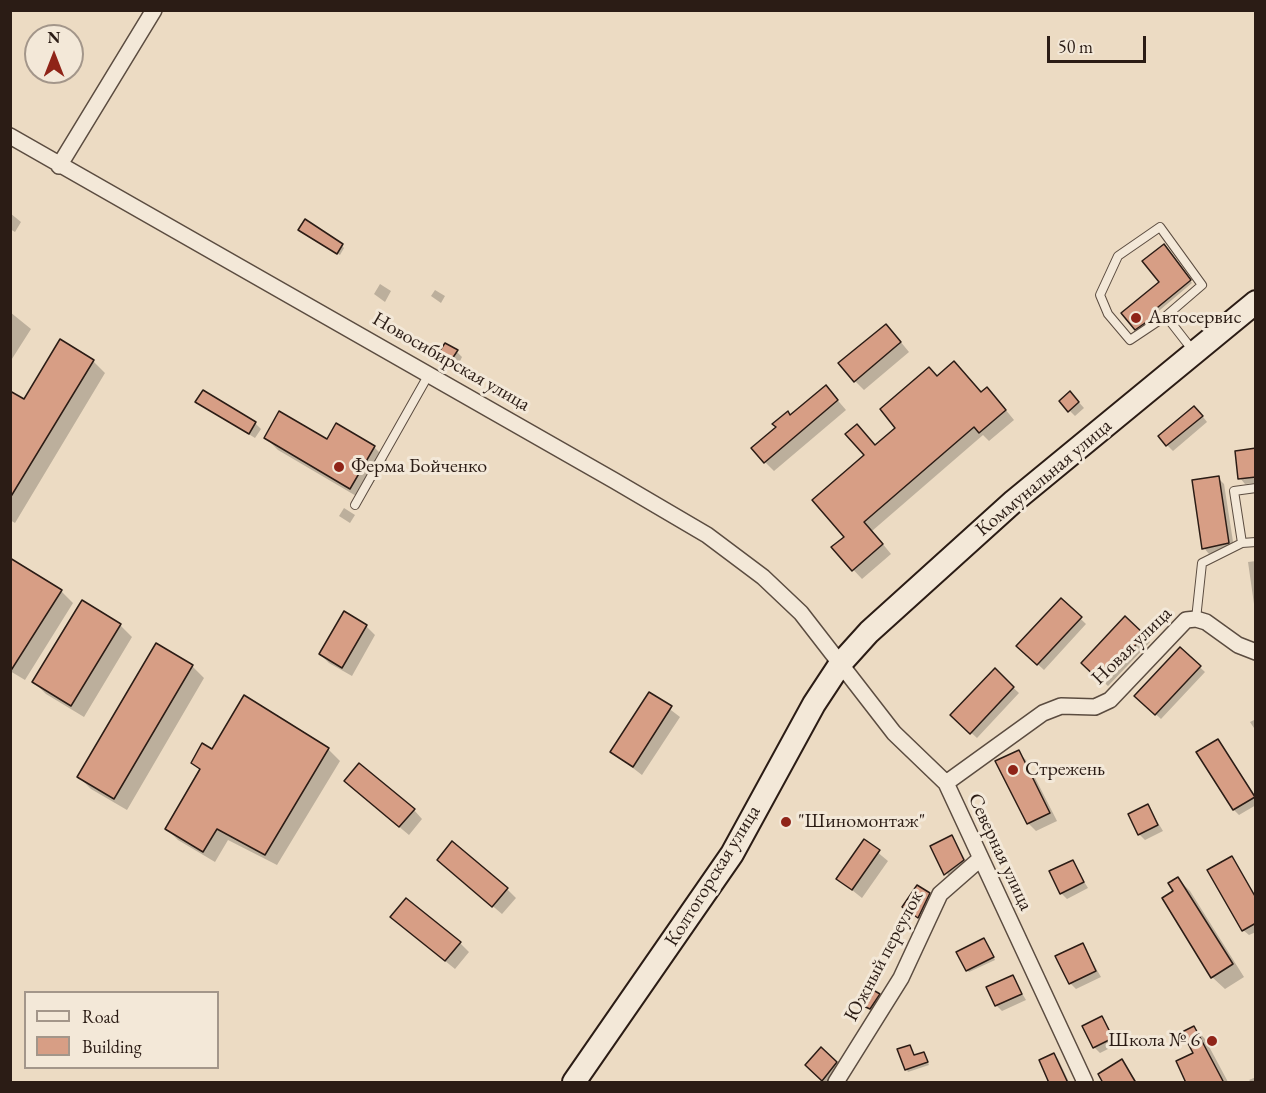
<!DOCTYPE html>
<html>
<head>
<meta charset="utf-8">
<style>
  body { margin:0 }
  #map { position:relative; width:1266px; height:1093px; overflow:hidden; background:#ecdbc3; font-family:"EB Garamond",serif }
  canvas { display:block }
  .frame { position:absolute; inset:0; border:12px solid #2b1c15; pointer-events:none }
  .legend { position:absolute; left:24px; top:991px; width:195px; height:78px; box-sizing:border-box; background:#f3e8d8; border:2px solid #a3968a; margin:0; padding:8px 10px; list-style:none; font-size:18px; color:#2b1c15 }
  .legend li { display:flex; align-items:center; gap:12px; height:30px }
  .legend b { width:30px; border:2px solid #a3968a }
  .north { position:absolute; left:24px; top:24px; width:60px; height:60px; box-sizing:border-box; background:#f3e8d8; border:2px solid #a3968a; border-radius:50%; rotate:0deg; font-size:16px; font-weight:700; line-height:24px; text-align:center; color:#2b1c15 }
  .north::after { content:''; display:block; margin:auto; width:21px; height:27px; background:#8f2418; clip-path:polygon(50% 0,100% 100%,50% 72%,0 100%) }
  .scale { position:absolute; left:1047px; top:36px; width:99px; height:27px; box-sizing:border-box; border:3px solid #2b1c15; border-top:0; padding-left:8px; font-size:18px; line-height:21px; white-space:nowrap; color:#2b1c15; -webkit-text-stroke:4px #f3e8d8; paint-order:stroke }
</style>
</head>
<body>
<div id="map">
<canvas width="1266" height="1093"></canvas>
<div class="frame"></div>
<ul class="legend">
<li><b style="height:8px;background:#f3e8d8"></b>Road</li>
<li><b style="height:16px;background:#d79e85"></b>Building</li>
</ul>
<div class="north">N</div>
<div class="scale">50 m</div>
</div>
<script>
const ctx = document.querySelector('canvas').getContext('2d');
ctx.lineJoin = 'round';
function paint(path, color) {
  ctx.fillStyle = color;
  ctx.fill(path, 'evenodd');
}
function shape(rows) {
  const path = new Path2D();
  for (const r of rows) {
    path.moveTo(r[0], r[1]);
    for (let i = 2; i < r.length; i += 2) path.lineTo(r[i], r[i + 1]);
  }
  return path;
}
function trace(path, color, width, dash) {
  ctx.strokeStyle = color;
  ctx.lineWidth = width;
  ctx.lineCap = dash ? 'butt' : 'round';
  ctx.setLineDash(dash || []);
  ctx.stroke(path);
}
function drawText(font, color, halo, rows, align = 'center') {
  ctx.font = font + ' "EB Garamond",serif';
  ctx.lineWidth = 6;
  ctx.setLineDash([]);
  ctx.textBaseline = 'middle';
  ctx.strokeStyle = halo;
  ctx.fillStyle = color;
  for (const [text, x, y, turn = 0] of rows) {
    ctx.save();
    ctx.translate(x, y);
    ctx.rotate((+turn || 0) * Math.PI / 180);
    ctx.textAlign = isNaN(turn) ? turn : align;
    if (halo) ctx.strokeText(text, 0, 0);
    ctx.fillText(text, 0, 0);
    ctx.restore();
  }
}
paint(shape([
  [10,213,21,222,15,232,10,229],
  [302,232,342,246,344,248,340,255],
  [1166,248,1192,283,1154,315,1157,319,1138,331,1123,313,1161,282],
  [380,284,391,291,385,302,374,294],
  [435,290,445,296,441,303,431,296],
  [10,312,31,329,10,362],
  [895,335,909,352,864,390,855,381],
  [457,352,462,357,457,367,439,355],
  [93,361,105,373,15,523,10,520,10,393,24,401],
  [937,378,996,398,1014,420,989,441,983,435,872,531,891,554,862,579,833,548,846,537,876,447,898,428],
  [834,396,846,410,774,471,765,462,791,417],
  [1076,399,1084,408,1075,416,1069,410],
  [197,402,255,423,261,429,255,438],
  [1200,413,1207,422,1173,451,1167,445],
  [336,425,374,447,387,460,363,500,278,450,265,437,327,441],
  [1256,450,1256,483,1245,484,1240,478],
  [1218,478,1224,484,1234,548,1209,554,1204,548],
  [344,508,355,515,350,523,339,516],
  [10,560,61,591,73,603,25,680,10,671],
  [1256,561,1256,618,1248,562],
  [1061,600,1086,624,1044,670,1018,646],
  [1125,618,1150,642,1108,686,1083,663],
  [120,625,132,637,84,717,46,694,34,682],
  [366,626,375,635,352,676,329,663,320,654],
  [1180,649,1205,672,1161,719,1136,696],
  [192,666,204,678,127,810,91,789,79,777],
  [995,671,1019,693,977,738,952,715],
  [650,694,680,717,642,775,612,752],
  [244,697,329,750,340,761,277,865,228,840,215,862,178,840,167,829,201,771,192,762,212,751],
  [1256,719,1256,731,1250,722],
  [1218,741,1256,797,1256,805,1239,815,1234,810],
  [1018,752,1026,760,1057,821,1036,831,1028,823,997,762],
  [355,790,414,810,422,819,409,835],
  [1148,806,1163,831,1145,840,1139,834],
  [952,837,969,866,951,880,932,847],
  [864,841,888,861,862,898,838,879],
  [1231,858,1256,896,1256,932,1249,935,1243,930],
  [1072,862,1088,888,1067,899,1061,893],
  [448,868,507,889,516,898,502,914],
  [1178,879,1190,891,1244,977,1225,989,1212,977,1175,892],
  [929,894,931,897,921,919,906,909],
  [401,925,460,943,469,952,455,969],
  [984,940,995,960,969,972,967,970],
  [1082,944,1101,977,1076,989,1070,983],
  [1012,977,1026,1000,1002,1011,996,1005],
  [879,995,881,997,873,1011,864,1006],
  [1102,1018,1118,1044,1100,1053,1094,1047],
  [1194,1027,1205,1039,1228,1082,1188,1082,1195,1053],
  [910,1047,915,1056,924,1053,929,1065,908,1072,906,1069],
  [821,1049,842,1069,831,1082,825,1082,807,1065],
  [1054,1055,1058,1059,1069,1082,1050,1082],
  [1122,1061,1137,1082,1104,1082],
  [1256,1077,1256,1082,1251,1082,1249,1080]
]), '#0003');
const building = shape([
  [305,219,343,244,337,254,298,230,305,219],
  [1164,244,1191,280,1152,312,1155,316,1135,330,1121,313,1159,282,1142,261,1164,244],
  [886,324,901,342,854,382,838,363,886,324],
  [60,339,94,360,10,498,10,391,24,399,60,339],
  [445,343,458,350,450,362,437,355,445,343],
  [954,361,981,392,987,387,1006,410,979,433,974,427,864,522,883,544,852,571,831,547,844,537,812,500,864,455,845,434,857,424,875,445,895,428,880,409,929,367,937,376,954,361],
  [826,385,838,400,764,463,751,448,776,427,772,424,788,411,790,415,826,385],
  [203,390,256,422,249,434,195,402,203,390],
  [1070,391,1079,402,1068,412,1059,401,1070,391],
  [1194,406,1203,416,1166,446,1158,436,1194,406],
  [279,411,327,439,336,423,375,446,350,489,264,438,279,411],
  [1256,448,1256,477,1238,479,1235,451,1256,448],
  [1219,476,1229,543,1202,549,1192,480,1219,476],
  [10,558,62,590,10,672,10,558],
  [1061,598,1082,617,1037,665,1016,646,1061,598],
  [82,600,121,624,71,706,32,682,82,600],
  [344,611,367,625,342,668,319,654,344,611],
  [1125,616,1145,635,1101,682,1081,663,1125,616],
  [156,643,193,665,114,799,77,777,156,643],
  [1180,647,1201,666,1155,715,1134,696,1180,647],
  [995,668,1014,687,970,734,950,715,995,668],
  [649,692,672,706,633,767,610,752,649,692],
  [244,695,329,748,265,855,217,829,203,852,165,829,200,769,191,763,202,743,212,749,244,695],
  [1218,739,1255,797,1233,810,1196,752,1218,739],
  [1019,750,1050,813,1027,824,995,761,1019,750],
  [359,763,415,809,399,827,344,781,359,763],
  [1148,804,1158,825,1138,835,1128,814,1148,804],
  [952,835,964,860,944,875,930,846,952,835],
  [864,839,880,850,852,890,836,879,864,839],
  [452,841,508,888,492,907,437,860,452,841],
  [1232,856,1256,898,1256,923,1242,931,1207,870,1232,856],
  [1073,860,1084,882,1060,894,1049,871,1073,860],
  [1178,877,1233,964,1211,978,1162,898,1173,891,1168,883,1178,877],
  [917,885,930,893,918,918,902,907,917,885],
  [406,898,461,942,445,961,390,917,406,898],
  [984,938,994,957,966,971,956,952,984,938],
  [1083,943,1096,971,1069,984,1055,956,1083,943],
  [1013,975,1022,994,995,1006,986,987,1013,975],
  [868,987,880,994,870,1009,859,1004,868,987],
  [1102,1016,1113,1038,1093,1048,1082,1026,1102,1016],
  [1194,1026,1224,1083,1186,1083,1176,1061,1193,1053,1182,1032,1194,1026],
  [910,1045,914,1055,924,1052,928,1062,905,1070,897,1049,910,1045],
  [821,1047,837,1062,822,1081,805,1065,821,1047],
  [1054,1053,1068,1083,1049,1083,1039,1060,1054,1053],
  [1122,1059,1136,1083,1103,1083,1098,1074,1122,1059]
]);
paint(building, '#d79e85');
trace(building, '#2b1c15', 1.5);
const service = shape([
  [1166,316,1130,340,1108,314,1100,295,1118,256,1160,227,1202,285,1166,316,1194,352],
  [355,505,429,374],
  [1242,543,1234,491,1256,488],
  [1196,619,1202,563,1242,543,1256,542]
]);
const minor = shape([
  [10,136,615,481,707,535,763,577,801,613,894,733,946,783,1085,1082],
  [59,166,154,10],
  [946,783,1043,713,1061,706,1095,707,1110,700,1186,620,1196,619,1206,622,1238,645,1256,652],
  [836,1082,901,978,940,894,980,859]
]);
const secondary = shape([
  [574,1082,732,854,814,704,841,663,869,632,1014,501,1256,302]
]);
trace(service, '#5b4c40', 10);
trace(minor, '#5b4c40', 18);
trace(secondary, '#2b1c15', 26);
trace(service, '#f3e8d8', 8);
trace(minor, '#f3e8d8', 15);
trace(secondary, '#f3e8d8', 22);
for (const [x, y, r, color] of [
  [1136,318,6,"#8f2418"],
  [339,467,6,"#8f2418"],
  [1013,770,6,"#8f2418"],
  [786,822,6,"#8f2418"],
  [1212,1041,6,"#8f2418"]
]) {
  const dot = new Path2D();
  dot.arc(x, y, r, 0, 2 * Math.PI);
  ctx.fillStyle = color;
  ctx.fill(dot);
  trace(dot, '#f3e8d8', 2);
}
drawText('20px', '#2b1c15', '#f3e8d8', [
  ["Автосервис",1148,318],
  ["Ферма Бойченко",351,467],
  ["Стрежень",1025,770],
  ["\"Шиномонтаж\"",798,822],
  ["Школа № 6",1200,1041,"right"]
], 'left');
drawText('20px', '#2b1c15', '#f3e8d8', [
  ["Новосибирская улица",451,362,30],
  ["Коммунальная улица",1044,478,-40],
  ["Новая улица",1132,646,-44],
  ["Северная улица",1000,852,65],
  ["Колтогорская улица",713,876,-58],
  ["Южный переулок",884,956,-62]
]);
</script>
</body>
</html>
